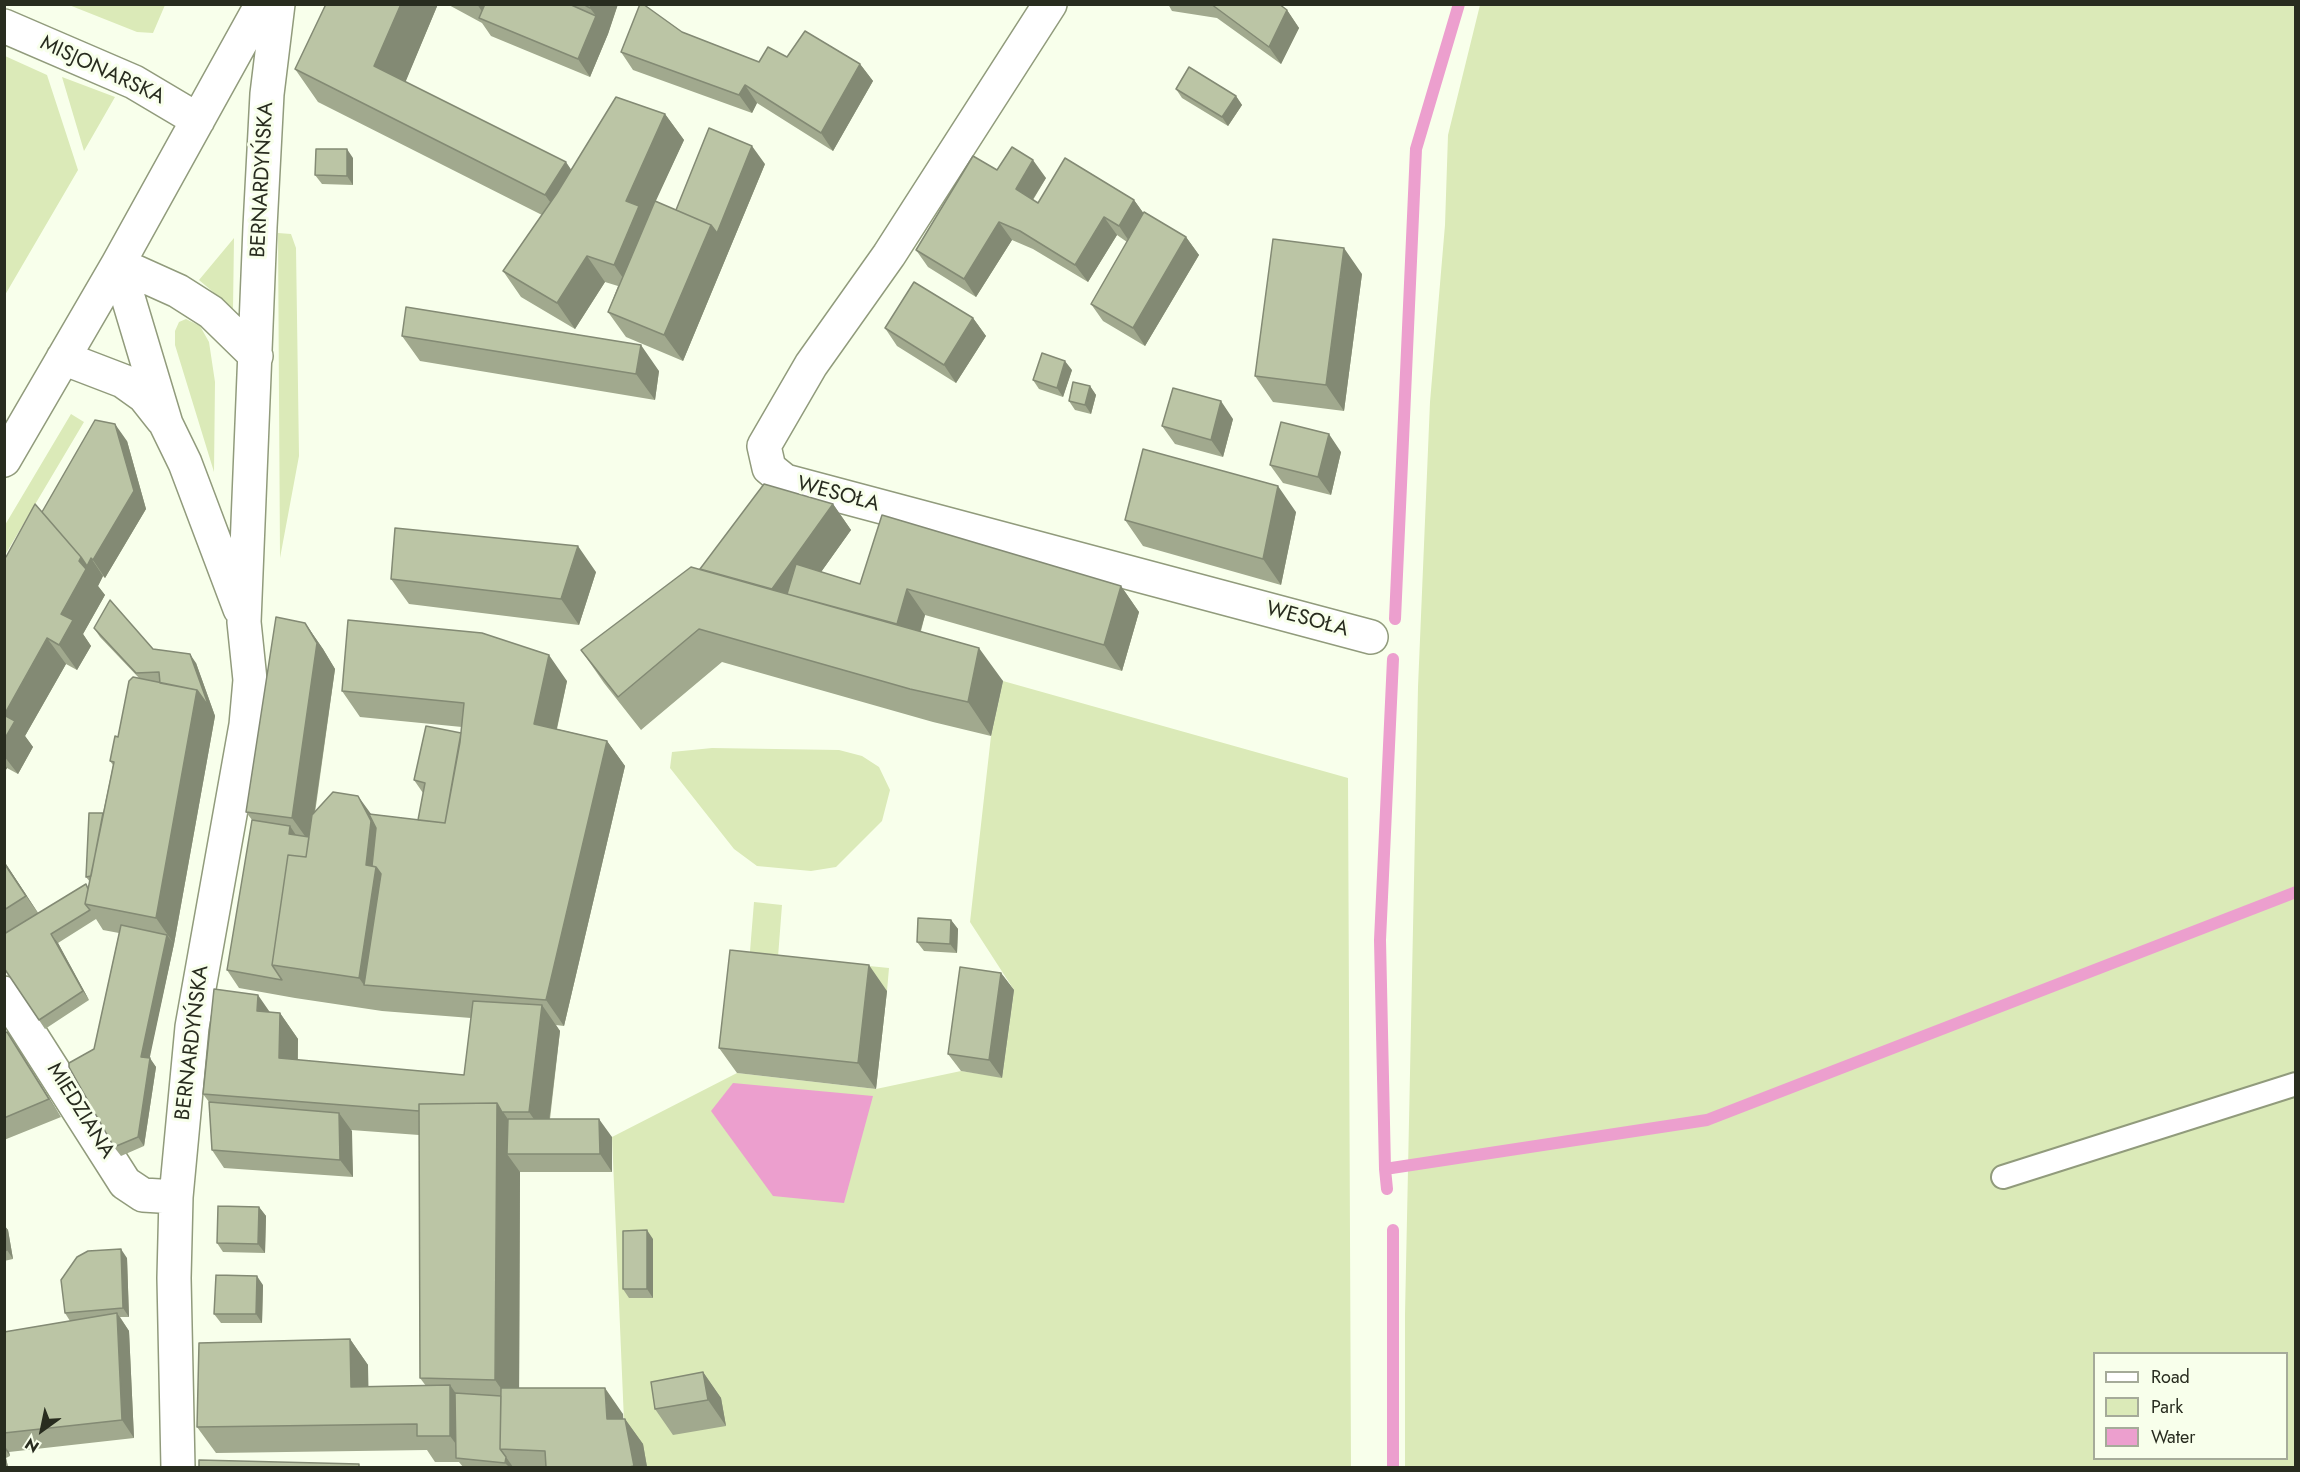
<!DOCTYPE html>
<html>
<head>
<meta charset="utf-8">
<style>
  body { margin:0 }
  #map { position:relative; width:2300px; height:1472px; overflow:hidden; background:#f8ffeb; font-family:Jost,sans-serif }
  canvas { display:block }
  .frame { position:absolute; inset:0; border:6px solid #282c1f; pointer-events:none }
  .legend { position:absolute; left:2093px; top:1352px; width:195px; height:108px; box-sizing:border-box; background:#f8ffeb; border:2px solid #a5ab99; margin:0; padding:8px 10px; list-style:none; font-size:18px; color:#282c1f }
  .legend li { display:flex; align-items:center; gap:12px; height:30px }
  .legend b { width:30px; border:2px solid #a5ab99 }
  .north { position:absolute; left:12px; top:1400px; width:60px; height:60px; -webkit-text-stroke:4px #f8ffeb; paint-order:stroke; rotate:213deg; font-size:16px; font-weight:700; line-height:24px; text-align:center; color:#282c1f }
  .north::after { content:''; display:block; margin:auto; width:21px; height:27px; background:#282c1f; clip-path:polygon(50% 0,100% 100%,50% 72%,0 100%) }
</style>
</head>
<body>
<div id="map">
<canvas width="2300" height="1472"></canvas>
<div class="frame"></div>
<ul class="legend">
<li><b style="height:8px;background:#fff"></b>Road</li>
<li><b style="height:16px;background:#dbeab8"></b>Park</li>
<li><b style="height:16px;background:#ec9fce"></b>Water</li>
</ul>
<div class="north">N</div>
</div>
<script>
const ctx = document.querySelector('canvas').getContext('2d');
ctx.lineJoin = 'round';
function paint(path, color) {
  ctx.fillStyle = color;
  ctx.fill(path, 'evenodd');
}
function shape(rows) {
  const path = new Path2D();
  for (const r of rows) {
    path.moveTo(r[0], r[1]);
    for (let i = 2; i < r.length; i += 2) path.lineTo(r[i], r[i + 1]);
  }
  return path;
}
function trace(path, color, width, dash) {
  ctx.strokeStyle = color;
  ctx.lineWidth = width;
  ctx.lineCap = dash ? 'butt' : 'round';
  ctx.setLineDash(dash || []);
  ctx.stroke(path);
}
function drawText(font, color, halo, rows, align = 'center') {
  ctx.font = font + ' Jost,sans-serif';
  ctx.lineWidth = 6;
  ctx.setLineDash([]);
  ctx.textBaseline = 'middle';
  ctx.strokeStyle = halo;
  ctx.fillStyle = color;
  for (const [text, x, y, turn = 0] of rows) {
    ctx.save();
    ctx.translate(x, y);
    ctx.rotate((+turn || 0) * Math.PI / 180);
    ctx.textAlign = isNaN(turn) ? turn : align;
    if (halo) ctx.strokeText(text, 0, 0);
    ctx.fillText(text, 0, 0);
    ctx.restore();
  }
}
paint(shape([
  [69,5,165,5,153,33,137,32],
  [1480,5,2295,5,2295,1467,1405,1468,1405,1314,1418,687,1430,402,1445,225,1448,135],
  [2094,1354,2286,1354,2286,1458,2094,1458],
  [5,56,47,75,78,170,5,295],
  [62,77,115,97,84,151],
  [278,233,291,234,296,248,299,456,280,558],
  [234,238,233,309,199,280],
  [186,319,200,326,209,342,215,382,214,472,175,345,175,331,179,322],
  [71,414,84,422,5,555,5,525],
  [1003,681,1348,778,1351,1467,647,1467,625,1445,612,1137,737,1073,876,1089,961,1071,1002,1077,1014,990,970,922,991,736],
  [712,748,839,750,862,756,879,767,890,790,882,821,836,867,811,871,757,866,734,849,670,768,672,752],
  [754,902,782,905,778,957,889,968,887,991,748,976]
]), '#dbeab8');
paint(shape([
  [733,1083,873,1096,844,1203,773,1196,711,1111]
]), '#ec9fce');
trace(shape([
  [1395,619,1416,149,1459,4],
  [1385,1169,1707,1120,2296,892],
  [1387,1189,1385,1169,1380,940,1393,659],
  [1393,1468,1393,1230]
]), '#ec9fce', 12);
const lane = shape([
  [2003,1177,2296,1084]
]);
const street = shape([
  [1050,4,889,255,811,365,764,446,769,468,785,481,1371,637],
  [4,26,134,82,198,120],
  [118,264,166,424,185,463,240,609],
  [118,264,178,291,211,312,256,356],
  [63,358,123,381,144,396,163,420],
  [4,460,118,264,262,4],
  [4,993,125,1183,143,1195,176,1197],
  [178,1468,174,1278,176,1197,192,1027,246,725,250,680,244,622,260,227,267,94,278,4]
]);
trace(lane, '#919b7c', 26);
trace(street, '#919b7c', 36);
trace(lane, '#fff', 22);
trace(street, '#fff', 33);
paint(shape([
  [326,4,438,4,405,82,571,170,665,114,684,140,655,201,676,210,765,164,683,361,626,337,608,312,618,286,605,282,575,329,521,297,503,271,542,215,318,102,295,69],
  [447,4,618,4,608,34,590,77,491,36,482,23],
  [1168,4,1279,4,1287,10,1299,28,1281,64,1217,18,1172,11],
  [682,32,759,62,787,57,860,64,873,81,833,151,757,103,752,113,633,70,621,52],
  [1176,89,1236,96,1242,105,1228,126,1182,98],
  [353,158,353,185,322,184,315,175],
  [997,170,1046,178,1033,200,1038,203,1134,200,1144,214,1186,237,1199,255,1145,346,1103,321,1091,304,1127,242,1117,235,1088,282,1033,249,1012,240,976,297,928,267,916,250],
  [1362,274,1344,411,1273,402,1255,376],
  [973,318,986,336,956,383,897,346,885,328],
  [402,336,659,371,655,400,420,361],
  [1072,370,1063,397,1039,389,1033,380],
  [1090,386,1096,395,1091,414,1075,410,1069,401],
  [1233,419,1223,457,1175,444,1162,426],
  [127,441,146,509,105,578,103,576,98,586,105,595,83,634,91,646,77,670,66,664,25,736,33,747,18,774,7,768,4,773,4,556,6,557,42,512],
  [1341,452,1331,495,1283,483,1270,465],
  [833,504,851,530,821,572,860,584,1121,586,1139,612,1122,671,925,615,921,631,1003,681,991,736,933,722,722,662,641,730,604,683,581,650,700,569],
  [1296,512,1281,585,1143,546,1125,520],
  [596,572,579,625,409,604,391,579],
  [305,623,323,649,335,669,315,813,371,814,418,820,423,793,414,780,461,733,462,727,360,717,342,691,567,681,557,729,607,741,625,766,564,1026,556,1025,560,1031,550,1119,612,1137,612,1172,520,1172,519,1388,623,1414,623,1419,625,1419,643,1444,647,1467,463,1467,459,1462,435,1462,427,1450,216,1453,197,1427,350,1339,368,1365,368,1386,426,1386,420,1378,419,1135,351,1130,353,1177,224,1168,212,1150,209,1102,203,1094,271,1012,280,1013,298,1039,298,1060,464,1075,471,1018,382,1011,295,998,239,988,227,970,252,820,246,812],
  [94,628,153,649,196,663,215,716,174,944,149,1058,156,1067,144,1146,121,1156,114,1147,94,1049,119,933,103,930,96,919,58,943,89,1000,45,1029,4,968,4,861,38,913,89,887,90,882,86,877,103,813,113,765,110,761,139,678,100,637],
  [951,920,958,929,957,953,924,951,917,942],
  [1001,973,1014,990,1002,1078,961,1071,948,1054],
  [887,991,876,1089,737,1073,719,1048],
  [7,1032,19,1050,61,1117,4,1140,4,1033],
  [259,1207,266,1216,265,1253,223,1252,217,1243],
  [4,1225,8,1230,13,1259,4,1261],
  [653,1239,653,1298,629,1298,623,1289],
  [127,1258,129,1317,120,1317,129,1331,134,1438,9,1452,10,1456,6,1458,8,1467,4,1467,4,1332,70,1321,65,1313],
  [263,1285,262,1323,221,1323,214,1314],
  [703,1372,721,1398,726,1426,673,1435,655,1409]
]), '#a1a98e');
paint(shape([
  [401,4,438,4,398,100,374,66],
  [477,4,504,4,489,22],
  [591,4,618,4,608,34,590,77,578,59,596,16,590,8],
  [1287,10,1299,28,1281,64,1269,47],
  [860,64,873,81,833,151,821,133],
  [745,85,757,103,752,113,739,95],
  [1236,96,1242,105,1228,126,1222,117],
  [665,114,684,140,648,218,632,291,614,265,626,201],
  [752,146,765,164,683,361,664,335,711,225],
  [347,149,353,158,353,185,347,176],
  [1033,160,1046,178,1028,207,1016,189],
  [566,162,589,196,569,228,545,195],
  [1134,200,1147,218,1131,244,1119,226],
  [1104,217,1117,235,1088,282,1075,265],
  [999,222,1012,240,976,297,964,279],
  [1186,237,1199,255,1145,346,1133,328],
  [1344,248,1362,274,1344,411,1326,385],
  [587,256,605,282,575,329,557,303],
  [973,318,986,336,956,383,944,365],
  [641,345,659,371,655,400,636,374],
  [1065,361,1072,370,1063,397,1057,388],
  [1090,386,1096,395,1091,414,1085,405],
  [1221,401,1233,419,1223,457,1211,440],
  [115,424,127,441,146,509,105,578,93,560],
  [1329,434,1341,452,1331,495,1318,477],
  [1278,486,1296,512,1281,585,1263,559],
  [833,504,851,530,799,603,768,594],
  [578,546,596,572,579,625,561,599],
  [81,557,91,558,103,576,98,586,105,595,83,634,91,646,77,670,59,645,61,614],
  [1121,586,1139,612,1122,671,1104,645],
  [907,589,925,615,913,656,895,630],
  [305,623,323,649,335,669,310,843,292,818],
  [47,638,66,664,25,736,33,747,18,774,4,756,4,715],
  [979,648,1003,681,991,736,968,702],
  [190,654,196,663,215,716,174,944,156,918],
  [549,655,567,681,552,750,534,724],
  [607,741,625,766,564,1026,546,1000],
  [4,764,7,768,4,773],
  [358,796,382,829,394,854,364,985,359,978,366,865],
  [290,826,302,844,289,834],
  [4,861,44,922,26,896,4,863],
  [951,920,958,929,957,953,950,944],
  [51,934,58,943,89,1000,83,991],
  [167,935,174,944,148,1066,141,1057],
  [869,965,887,991,876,1089,858,1063],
  [1001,973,1014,990,1002,1078,989,1060],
  [258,995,276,1021,257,1011],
  [542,1005,560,1031,547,1138,529,1112],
  [280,1013,298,1039,297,1084,279,1058],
  [7,1032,19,1050,61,1117,49,1099],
  [150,1058,156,1067,144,1146,138,1137],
  [497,1103,520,1137,507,1154,520,1172,519,1414,495,1380],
  [339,1113,352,1131,353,1177,340,1160],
  [599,1119,612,1137,612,1172,600,1154],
  [259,1207,266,1216,265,1253,258,1244],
  [4,1225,8,1230,13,1259,7,1250,4,1236],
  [647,1230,653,1239,653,1298,647,1289],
  [121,1249,127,1258,129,1317,123,1308],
  [257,1276,263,1285,262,1323,256,1314],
  [117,1313,129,1331,134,1438,122,1420],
  [350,1339,368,1365,369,1413,351,1387],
  [703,1372,721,1398,726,1426,708,1400],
  [450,1385,468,1411,467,1459,450,1436],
  [605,1388,623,1414,625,1445,607,1419],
  [625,1419,643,1444,647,1467,635,1467,634,1466],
  [4,1445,9,1452,10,1456,4,1448],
  [4,1456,6,1458,8,1467,4,1467],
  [506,1457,513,1467,509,1467,505,1463]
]), '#838a74');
const building = shape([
  [326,4,401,4,374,66,566,162,545,195,295,69,326,4],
  [485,4,569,4,596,16,578,59,479,18,485,4],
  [583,4,591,4,590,8,583,4],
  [640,4,643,4,682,32,759,62,768,47,787,57,805,31,860,64,821,133,745,85,739,95,621,52,640,4],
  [1211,4,1279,4,1287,10,1269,47,1211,4],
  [1189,67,1236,96,1222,117,1176,89,1189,67],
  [616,97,665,114,626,201,639,206,614,265,587,256,557,303,503,271,557,193,616,97],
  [709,128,752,146,717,233,711,225,676,210,709,128],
  [1012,147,1033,160,1016,189,1038,203,1065,158,1134,200,1119,226,1104,217,1075,265,1020,231,999,222,964,279,916,250,973,156,997,170,1012,147],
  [316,149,347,149,347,176,315,175,316,149],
  [655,201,711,225,664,335,608,312,655,201],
  [1144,212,1186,237,1133,328,1091,304,1144,212],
  [1273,239,1344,248,1326,385,1255,376,1273,239],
  [914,282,973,318,944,365,885,328,914,282],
  [406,307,641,345,636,374,402,336,406,307],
  [1042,353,1065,361,1057,388,1033,380,1042,353],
  [1073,382,1090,386,1085,405,1069,401,1073,382],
  [1173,388,1221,401,1211,440,1162,426,1173,388],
  [95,420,115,424,134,491,93,560,91,558,87,566,81,557,42,512,95,420],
  [1281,422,1329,434,1318,477,1270,465,1281,422],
  [1143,449,1278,486,1263,559,1125,520,1143,449],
  [764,484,833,504,772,589,700,569,764,484],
  [35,504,81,557,79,561,86,569,61,614,73,620,59,645,47,638,4,715,4,556,6,557,35,504],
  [882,515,1121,586,1104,645,907,589,897,624,787,594,796,564,860,584,882,515],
  [395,528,578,546,561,599,391,579,395,528],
  [691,567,979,648,968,702,910,689,699,629,618,697,581,650,691,567],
  [110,600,153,649,190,654,209,707,197,690,160,683,159,672,136,673,94,628,110,600],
  [276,617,305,623,317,643,292,818,246,812,276,617],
  [348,620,482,633,549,655,534,724,607,741,546,1000,364,985,381,874,376,867,372,866,376,828,369,814,445,823,460,742,464,703,342,691,348,620],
  [133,677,197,690,156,918,85,904,114,762,110,761,115,736,118,737,129,681,133,677],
  [4,715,15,721,4,740,4,715],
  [426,726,461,733,445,823,418,820,425,783,414,780,426,726],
  [333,792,358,796,371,821,366,865,376,867,359,978,272,965,288,855,306,857,312,815,333,792],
  [89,813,103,813,91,876,86,877,89,813],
  [252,820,290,826,289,834,309,837,306,857,288,855,272,965,282,980,227,970,252,820],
  [4,863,26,896,4,910,4,863],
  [86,884,88,889,85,904,90,910,51,934,83,991,39,1020,4,968,4,934,86,884],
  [918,918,951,920,950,944,917,942,918,918],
  [121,925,167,935,141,1057,150,1058,138,1137,114,1147,69,1067,69,1063,94,1049,121,925],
  [730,950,869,965,858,1063,719,1048,730,950],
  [960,967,1001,973,989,1060,948,1054,960,967],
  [214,989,258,995,257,1011,280,1013,279,1058,464,1075,473,1001,542,1005,529,1112,502,1112,497,1103,419,1104,419,1111,203,1094,214,989],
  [7,1032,49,1099,4,1118,4,1033,7,1032],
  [209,1102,339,1113,340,1160,212,1150,209,1102],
  [497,1103,495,1380,420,1378,419,1104,497,1103],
  [508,1119,599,1119,600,1154,507,1154,508,1119],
  [218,1206,259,1207,258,1244,217,1243,218,1206],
  [647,1230,647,1289,623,1289,623,1231,647,1230],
  [4,1236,7,1250,4,1251,4,1236],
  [121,1249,123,1308,65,1313,61,1280,77,1257,88,1251,121,1249],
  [216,1275,257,1276,256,1314,214,1314,216,1275],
  [117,1313,122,1420,4,1433,4,1332,117,1313],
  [350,1339,351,1387,450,1385,450,1436,417,1436,417,1424,197,1427,199,1343,350,1339],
  [703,1372,708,1400,655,1409,651,1382,703,1372],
  [501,1388,605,1388,607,1419,625,1419,634,1466,629,1467,546,1467,545,1451,500,1449,501,1388],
  [455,1393,501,1396,500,1449,506,1457,505,1463,456,1458,455,1393],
  [199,1460,359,1464,359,1467,199,1467,199,1460]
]);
paint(building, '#bbc5a5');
trace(building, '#838a74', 1.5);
drawText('21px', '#282c1f', '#f8ffeb', [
  ["MISJONARSKA",102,71,25],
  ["BERNARDYŃSKA",263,180,-87],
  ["WESOŁA",838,495,15],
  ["WESOŁA",1307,620,15],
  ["BERNARDYŃSKA",193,1043,-83],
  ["MIEDZIANA",80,1111,58]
]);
</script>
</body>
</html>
